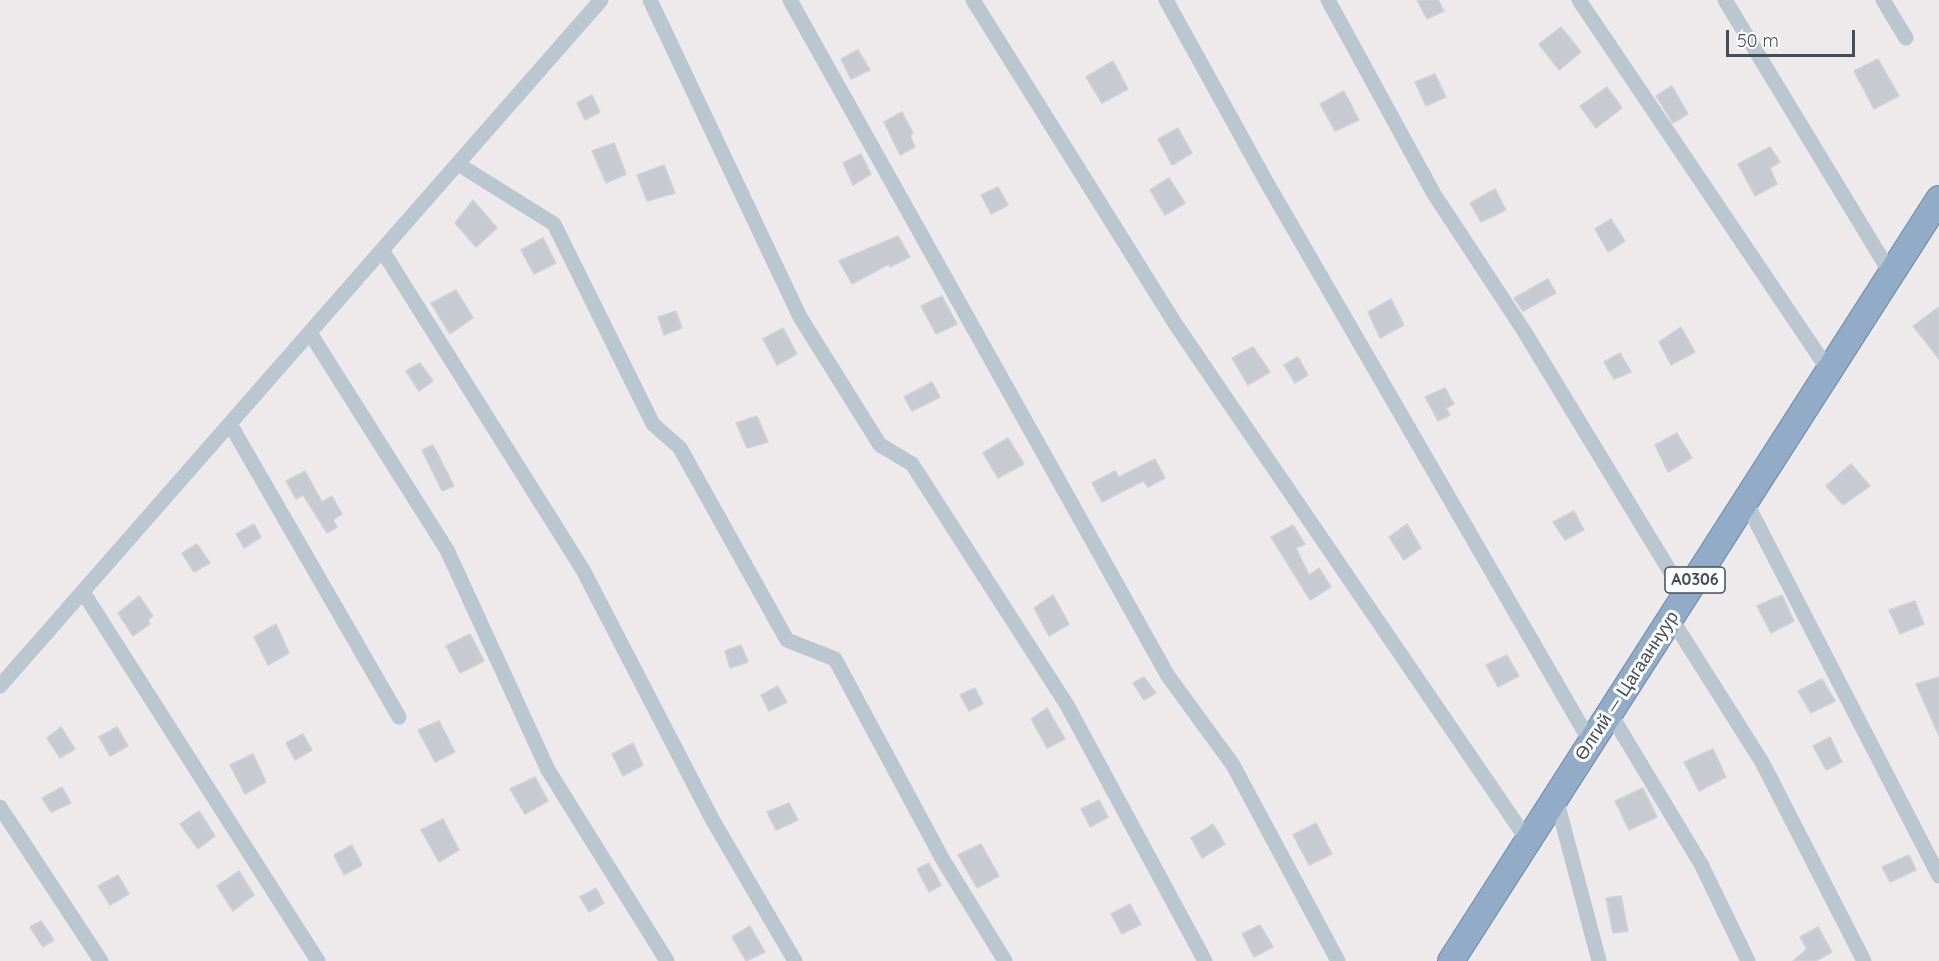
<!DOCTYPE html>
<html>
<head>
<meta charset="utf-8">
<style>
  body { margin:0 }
  #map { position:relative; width:1939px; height:961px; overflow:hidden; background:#eeeaeb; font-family:Quicksand,sans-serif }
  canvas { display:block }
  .scale { position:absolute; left:1726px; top:30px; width:129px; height:27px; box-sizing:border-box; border:3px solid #424f5a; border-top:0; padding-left:8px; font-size:18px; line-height:21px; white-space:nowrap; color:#424f5a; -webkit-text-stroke:4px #fff; paint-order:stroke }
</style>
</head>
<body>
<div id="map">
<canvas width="1939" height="961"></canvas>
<div class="scale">50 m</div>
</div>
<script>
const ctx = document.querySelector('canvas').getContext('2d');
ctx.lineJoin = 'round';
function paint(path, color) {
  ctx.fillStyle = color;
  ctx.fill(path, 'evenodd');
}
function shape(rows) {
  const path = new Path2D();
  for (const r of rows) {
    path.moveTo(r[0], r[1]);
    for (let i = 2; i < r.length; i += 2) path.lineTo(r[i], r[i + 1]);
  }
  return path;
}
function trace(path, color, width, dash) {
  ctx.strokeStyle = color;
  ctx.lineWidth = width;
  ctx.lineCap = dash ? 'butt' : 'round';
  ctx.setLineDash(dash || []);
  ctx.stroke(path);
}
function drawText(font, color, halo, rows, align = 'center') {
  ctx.font = font + ' Quicksand,sans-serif';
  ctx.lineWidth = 6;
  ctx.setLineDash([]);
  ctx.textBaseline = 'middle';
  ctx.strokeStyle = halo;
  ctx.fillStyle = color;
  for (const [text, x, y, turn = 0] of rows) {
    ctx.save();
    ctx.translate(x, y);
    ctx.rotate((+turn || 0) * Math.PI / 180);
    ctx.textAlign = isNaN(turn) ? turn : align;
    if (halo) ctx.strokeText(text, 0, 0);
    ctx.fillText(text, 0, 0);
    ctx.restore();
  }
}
const building = shape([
  [1417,0,1438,0,1444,11,1427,19,1417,0],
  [1561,27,1581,52,1559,70,1539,44,1561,27],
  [858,50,870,70,851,79,841,59,858,50],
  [1878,59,1899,96,1874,109,1854,71,1878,59],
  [1113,61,1128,89,1102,103,1086,77,1113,61],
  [1435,74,1446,97,1426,106,1415,82,1435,74],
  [1672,86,1688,114,1673,123,1656,96,1672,86],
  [1607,87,1622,108,1596,128,1580,106,1607,87],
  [1344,91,1359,120,1335,131,1320,104,1344,91],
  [592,95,600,112,585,120,577,103,592,95],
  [902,112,913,133,910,136,915,147,900,155,884,122,902,112],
  [1178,128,1192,153,1172,165,1158,139,1178,128],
  [614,143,626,174,606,183,592,151,614,143],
  [1770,147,1780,162,1770,168,1777,184,1755,196,1738,164,1770,147],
  [861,154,871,174,853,185,843,163,861,154],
  [664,165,675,193,647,201,637,175,664,165],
  [1169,178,1185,203,1165,215,1150,190,1169,178],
  [998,187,1008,205,991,214,981,195,998,187],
  [1495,189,1506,210,1481,222,1470,203,1495,189],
  [473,200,497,228,476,247,455,223,473,200],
  [1611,219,1625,241,1608,252,1595,229,1611,219],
  [898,236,910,257,890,267,889,264,852,284,839,261,898,236],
  [543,238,556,263,534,274,521,250,543,238],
  [1548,279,1556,293,1523,311,1514,298,1548,279],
  [456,290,473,318,450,334,431,303,456,290],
  [942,296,957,324,936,334,921,306,942,296],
  [1391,299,1404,325,1380,338,1368,312,1391,299],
  [1939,307,1939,359,1913,326,1939,307],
  [676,311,682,328,664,335,658,317,676,311],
  [1681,327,1695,352,1671,365,1659,342,1681,327],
  [783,328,797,354,777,365,763,339,783,328],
  [1253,347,1270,372,1248,385,1232,358,1253,347],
  [1620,353,1631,372,1614,379,1604,362,1620,353],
  [1298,357,1308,375,1295,383,1284,365,1298,357],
  [420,363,433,381,419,391,406,371,420,363],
  [932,382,940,397,912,411,904,397,932,382],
  [1445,388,1454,404,1446,408,1450,415,1438,421,1425,397,1445,388],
  [757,416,768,442,747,448,736,423,757,416],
  [1677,433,1692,458,1668,472,1655,445,1677,433],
  [1008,438,1024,464,998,478,983,453,1008,438],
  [433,445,454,486,442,491,422,450,433,445],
  [1155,459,1165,478,1148,487,1143,481,1102,502,1092,483,1115,471,1119,477,1155,459],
  [1851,464,1870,486,1843,505,1826,486,1851,464],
  [305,471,322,502,332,496,342,514,333,520,337,527,327,533,303,495,296,499,286,481,305,471],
  [1574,511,1584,530,1565,540,1553,522,1574,511],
  [254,524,261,537,244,548,236,534,254,524],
  [1407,524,1421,548,1404,560,1389,537,1407,524],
  [1293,525,1305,544,1296,548,1309,575,1319,568,1331,587,1310,600,1271,537,1293,525],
  [197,544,210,563,194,572,182,553,197,544],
  [1053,595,1069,624,1049,636,1034,608,1053,595],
  [1782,595,1794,621,1771,633,1757,606,1782,595],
  [139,596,153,616,148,620,150,624,133,636,118,613,139,596],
  [1915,601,1924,624,1900,634,1889,610,1915,601],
  [276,624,289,653,268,665,254,637,276,624],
  [470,634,484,661,460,673,446,646,470,634],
  [741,645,748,662,730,668,725,651,741,645],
  [1507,655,1519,676,1498,687,1486,665,1507,655],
  [1144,677,1156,693,1144,700,1133,683,1144,677],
  [1939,677,1939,736,1916,684,1939,677],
  [1822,679,1835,701,1811,713,1798,691,1822,679],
  [778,686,787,702,769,711,761,695,778,686],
  [975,688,983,704,969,711,960,695,975,688],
  [1047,708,1065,739,1047,748,1031,719,1047,708],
  [439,721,455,752,435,762,418,730,439,721],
  [61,727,75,749,60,758,47,738,61,727],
  [117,727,128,746,110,756,99,737,117,727],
  [303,734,312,750,295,760,286,743,303,734],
  [1830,737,1842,762,1826,770,1813,746,1830,737],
  [633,743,643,765,623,776,612,754,633,743],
  [1713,749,1726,777,1699,791,1684,762,1713,749],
  [253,754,266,782,245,794,230,765,253,754],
  [535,777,548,801,525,814,510,789,535,777],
  [62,787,71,803,51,812,42,798,62,787],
  [1643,788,1657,817,1629,830,1615,801,1643,788],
  [1099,800,1108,817,1090,827,1081,809,1099,800],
  [789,803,798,820,776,830,767,812,789,803],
  [199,811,215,836,198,849,180,824,199,811],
  [443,819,459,850,439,862,421,830,443,819],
  [1316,823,1332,854,1309,865,1293,835,1316,823],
  [1213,824,1225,844,1202,858,1191,838,1213,824],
  [981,844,999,876,977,888,958,855,981,844],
  [352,845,362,865,344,875,334,855,352,845],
  [1909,855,1916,870,1890,882,1882,867,1909,855],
  [929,863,941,885,929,892,917,869,929,863],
  [239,871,254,895,233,911,217,886,239,871],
  [118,875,129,894,110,905,98,886,118,875],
  [596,888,604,903,589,912,580,897,596,888],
  [1621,896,1628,931,1613,933,1606,898,1621,896],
  [1130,904,1141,924,1122,934,1111,914,1130,904],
  [41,921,54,940,43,947,30,927,41,921],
  [1260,925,1273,947,1254,957,1242,934,1260,925],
  [750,926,765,952,746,961,732,937,750,926],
  [1818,927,1832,952,1816,961,1793,961,1807,949,1800,937,1818,927]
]);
paint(building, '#c7cad1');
trace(building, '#ced1d8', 1.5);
const trunk = shape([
  [1451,961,1939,199]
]);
trace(trunk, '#6789ad', 28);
trace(shape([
  [650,0,800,317,880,445,912,464,1067,705,1205,961],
  [790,0,1168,676,1233,765,1338,961],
  [973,0,1176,325,1528,841],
  [1166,0,1267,183,1591,743],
  [1328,0,1434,194,1524,331,1685,596],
  [1579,0,1829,371],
  [1725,0,1891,274],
  [1883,0,1906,38],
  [458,164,554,224,653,424,680,448,787,640,835,659,943,860,1005,961],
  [382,250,583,570,712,819,795,961],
  [310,333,447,550,548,770,667,961],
  [230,424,399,717],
  [1746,502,1939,876],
  [83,592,318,961],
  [1671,618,1762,762,1864,961],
  [0,686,601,0],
  [1610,713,1701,864,1748,961],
  [1556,798,1599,961],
  [0,807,101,961]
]), '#bac6d0', 15);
trace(trunk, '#92acc8', 26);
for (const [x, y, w] of [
  [1695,580,60]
]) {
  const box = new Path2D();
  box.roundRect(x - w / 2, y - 13, w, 26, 4.5);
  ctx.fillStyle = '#fff';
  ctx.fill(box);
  trace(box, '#424f5a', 1.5);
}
drawText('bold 16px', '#424f5a', null, [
  ["A0306",1695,580]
]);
drawText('18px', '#424f5a', '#fff', [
  ["Өлгий — Цагааннуур",1627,686,-57]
]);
</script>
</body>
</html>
